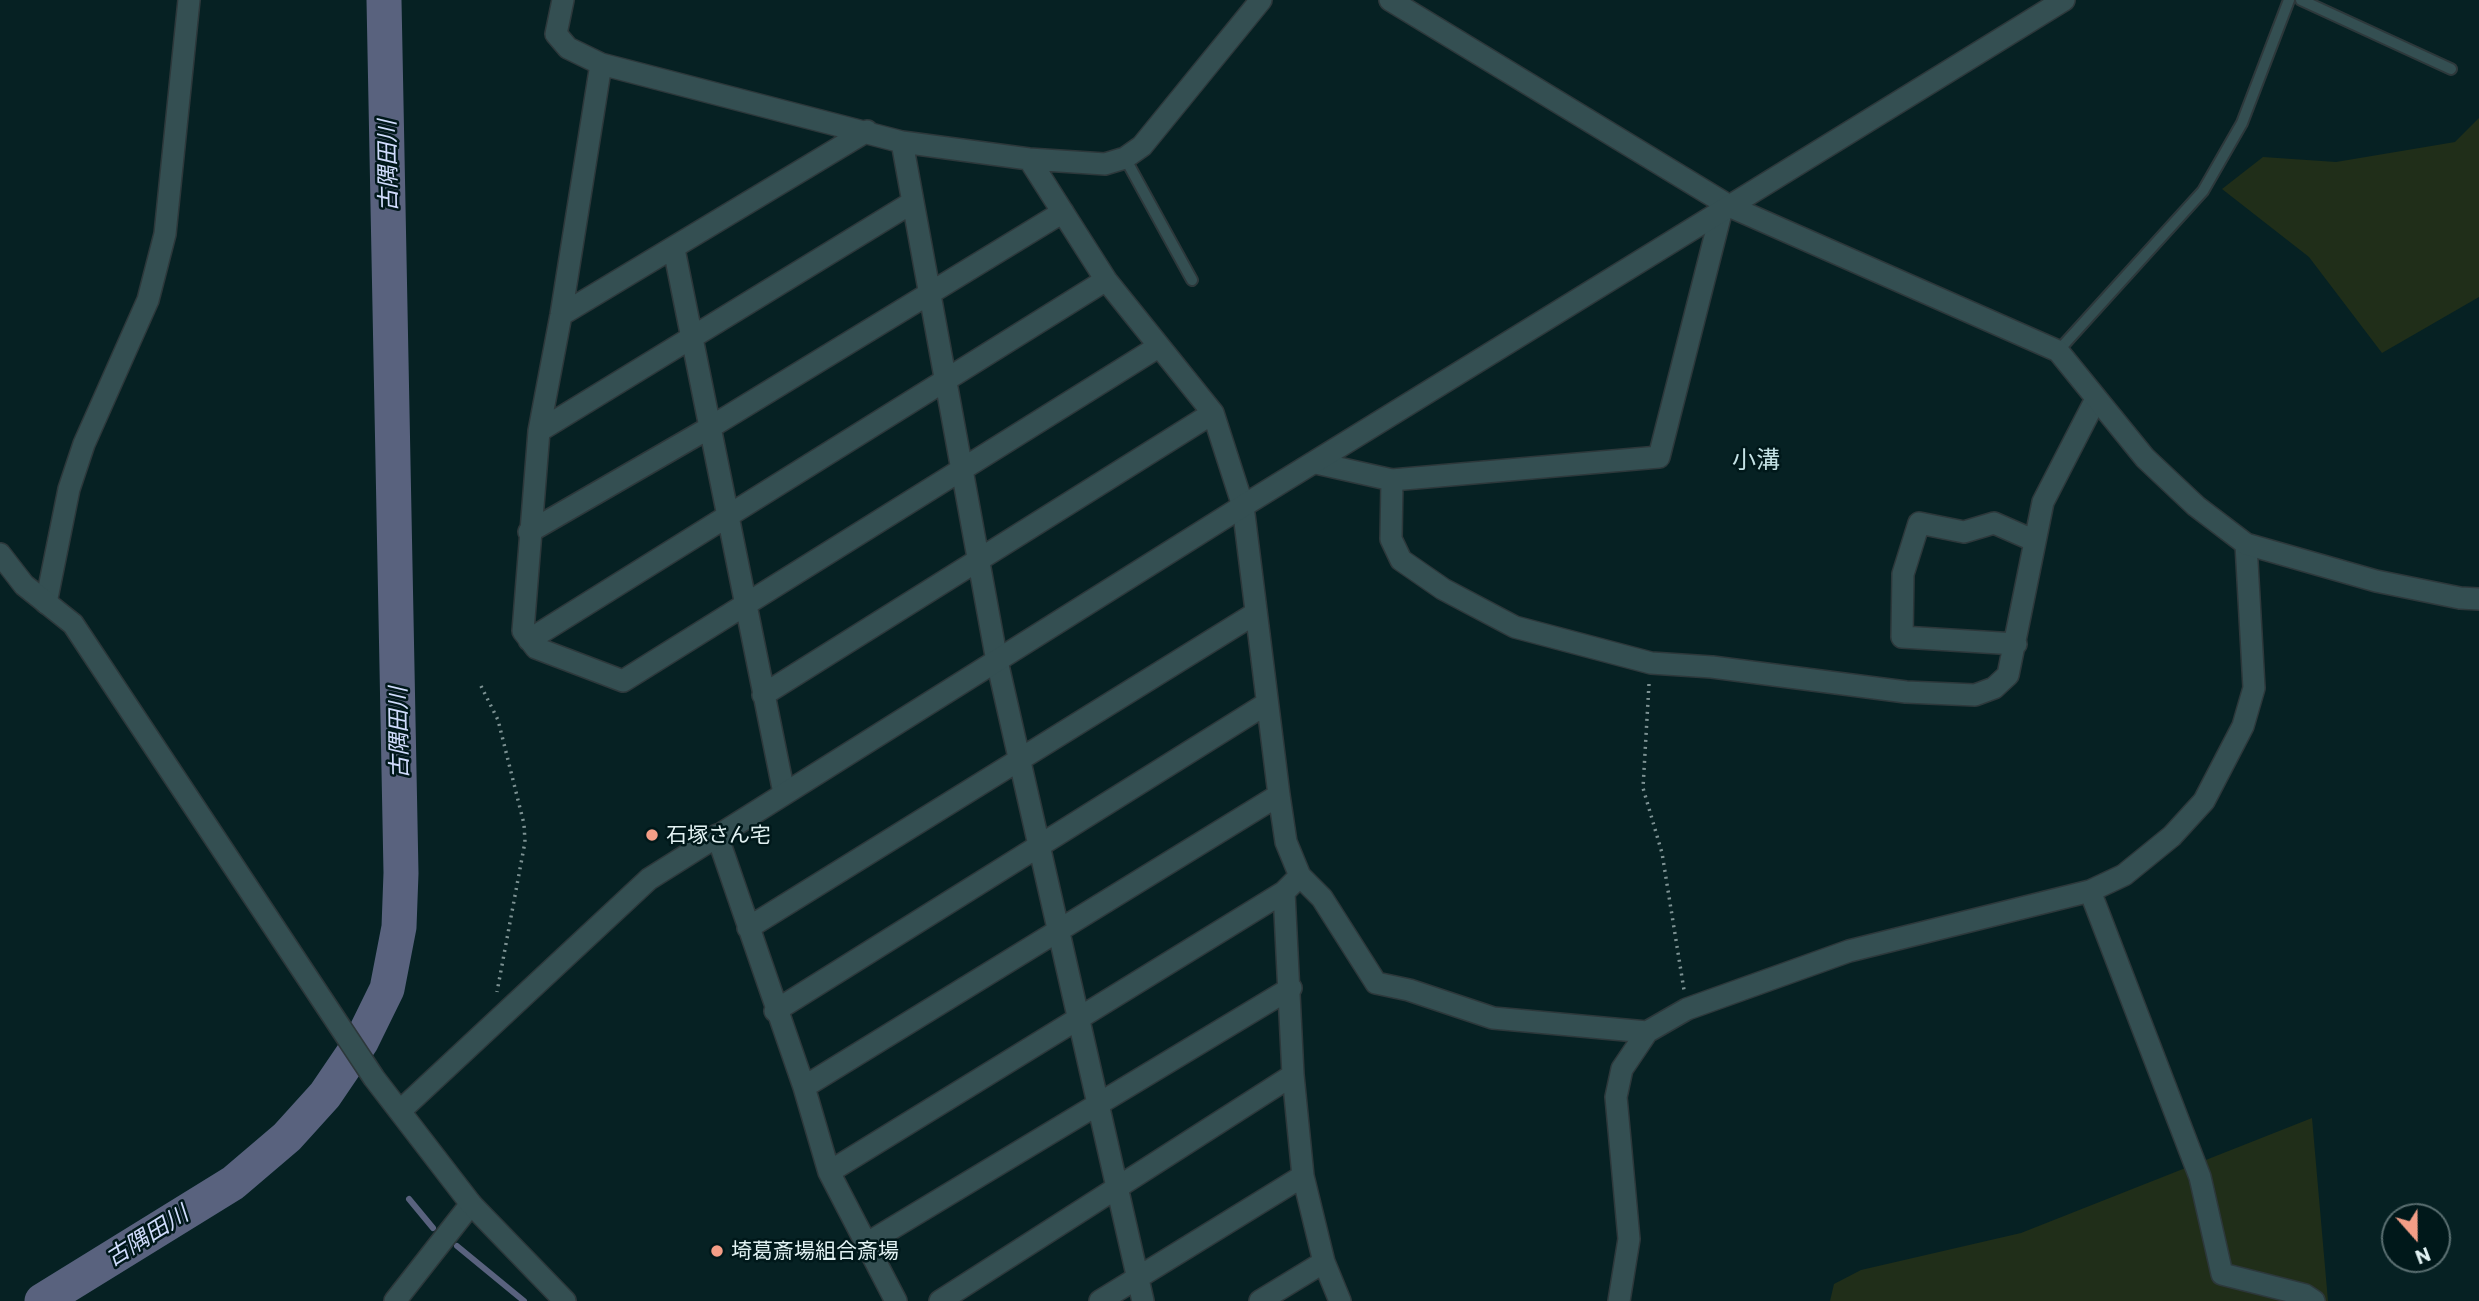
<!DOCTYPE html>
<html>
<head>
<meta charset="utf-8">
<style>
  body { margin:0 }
  #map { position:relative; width:2479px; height:1301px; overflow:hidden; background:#062123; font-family:Commissioner,sans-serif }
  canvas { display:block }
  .north { position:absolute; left:2381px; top:1203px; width:70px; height:70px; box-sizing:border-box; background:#00181a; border:2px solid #5a6f71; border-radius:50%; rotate:159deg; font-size:19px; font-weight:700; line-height:28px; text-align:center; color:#e2f2f3 }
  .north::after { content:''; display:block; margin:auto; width:24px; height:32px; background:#f49e87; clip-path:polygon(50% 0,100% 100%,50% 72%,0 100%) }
</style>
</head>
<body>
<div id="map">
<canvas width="2479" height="1301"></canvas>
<div class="north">N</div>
</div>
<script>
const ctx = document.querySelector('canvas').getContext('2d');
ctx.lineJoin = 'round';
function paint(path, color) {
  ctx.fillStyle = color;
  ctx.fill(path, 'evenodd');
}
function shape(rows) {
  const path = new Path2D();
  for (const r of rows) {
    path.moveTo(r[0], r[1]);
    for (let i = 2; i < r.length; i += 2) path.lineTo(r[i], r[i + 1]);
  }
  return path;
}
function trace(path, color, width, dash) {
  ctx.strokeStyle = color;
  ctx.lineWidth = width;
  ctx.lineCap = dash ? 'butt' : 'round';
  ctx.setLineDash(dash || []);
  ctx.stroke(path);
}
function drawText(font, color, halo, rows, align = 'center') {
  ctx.font = font + ' Commissioner,"Noto Sans JP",sans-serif';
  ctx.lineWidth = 5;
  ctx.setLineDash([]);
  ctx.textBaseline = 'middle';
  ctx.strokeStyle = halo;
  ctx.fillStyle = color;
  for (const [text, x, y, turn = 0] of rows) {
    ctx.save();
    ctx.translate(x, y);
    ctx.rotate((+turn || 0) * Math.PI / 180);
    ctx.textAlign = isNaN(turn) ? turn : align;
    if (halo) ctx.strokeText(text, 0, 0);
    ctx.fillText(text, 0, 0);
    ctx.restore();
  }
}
paint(shape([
  [2479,118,2479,297,2382,353,2309,257,2222,189,2263,157,2336,162,2455,142],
  [2312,1118,2328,1301,1830,1301,1834,1284,1861,1270,2021,1233]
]), '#202e19');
trace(shape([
  [409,1199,433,1228],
  [457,1246,524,1301]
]), '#59627e', 6);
trace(shape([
  [42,1301,233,1183,287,1137,325,1095,361,1042,387,989,399,927,401,873,384,0]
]), '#59627e', 35);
const service = shape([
  [2301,0,2451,69],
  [1125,158,1192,280],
  [2058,351,2203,191,2242,123,2289,0]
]);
const minor = shape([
  [563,0,556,34,568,48,601,64,902,142,1029,159,1105,164,1125,158,1142,146,1261,0],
  [1390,0,1731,207],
  [601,64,561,315,539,431,523,631,536,648,623,681,1158,347],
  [902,142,997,661,1143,1301],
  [1029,159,1106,280,1213,413,1243,506,1279,795,1286,842,1300,876,1322,898,1376,983,1409,990,1493,1018,1647,1032],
  [674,249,784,793],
  [561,315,867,131],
  [539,431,913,202],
  [1316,463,1392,480,1659,457,1721,213],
  [1392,480,1391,539,1401,560,1443,589,1515,627,1651,663,1712,667,1906,692,1975,695,1994,688,2008,675,2043,502,2096,399],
  [529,532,709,428,1063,212],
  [46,603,69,489,84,444,148,300,165,234,189,0],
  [529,640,1106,280],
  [2016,644,1902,637,1903,574,1919,523,1964,532,1994,523,2035,541],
  [763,695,1213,413],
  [717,835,804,1087,829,1172,896,1301],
  [2090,891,2200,1177,2222,1274,2305,1295,2314,1301],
  [1284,892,1293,1075,1303,1176,1324,1262,1340,1301],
  [748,928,1256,613],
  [775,1011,1266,704],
  [804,1087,1279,795],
  [829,1172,1284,892,1300,876],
  [866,1244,1291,988],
  [395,1301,471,1204],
  [940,1301,1293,1075],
  [1100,1301,1303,1176],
  [1260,1301,1324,1262],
  [1619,1301,1629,1239,1616,1097,1622,1069,1647,1032,1687,1009,1849,951,2090,891,2124,875,2172,836,2204,801,2243,726,2254,688,2246,544]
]);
const tertiary = shape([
  [1731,207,2058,351,2145,458,2196,506,2246,544,2376,581,2460,598,2479,599],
  [0,554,24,585,73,624,374,1078,471,1204,565,1301],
  [400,1111,649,879,1243,506,2064,0]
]);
trace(service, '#2d383b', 14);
trace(minor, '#2d383b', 24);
trace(tertiary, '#2d383b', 24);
trace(shape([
  [1649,684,1643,788,1662,853,1684,990],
  [481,686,498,720,524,824,525,842,497,992]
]), '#7d9293', 3.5, [2, 5]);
trace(service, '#344f52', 10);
trace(minor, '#344f52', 21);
trace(tertiary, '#344f52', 21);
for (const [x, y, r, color] of [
  [652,835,7,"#f49e87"],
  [717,1251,7,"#f49e87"]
]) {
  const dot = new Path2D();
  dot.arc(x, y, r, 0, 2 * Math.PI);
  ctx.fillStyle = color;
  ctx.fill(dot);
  trace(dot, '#00181a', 2.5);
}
drawText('21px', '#e2f2f3', '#00181a', [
  ["石塚さん宅",666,835],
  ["埼葛斎場組合斎場",731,1251]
], 'left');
drawText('italic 23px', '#d0dcfc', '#00181a', [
  ["古隅田川",388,166,-91],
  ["古隅田川",399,733,-91],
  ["古隅田川",147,1236,-32]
]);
drawText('24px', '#c4e2e5', '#00181a', [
  ["小溝",1756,460]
]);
</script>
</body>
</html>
